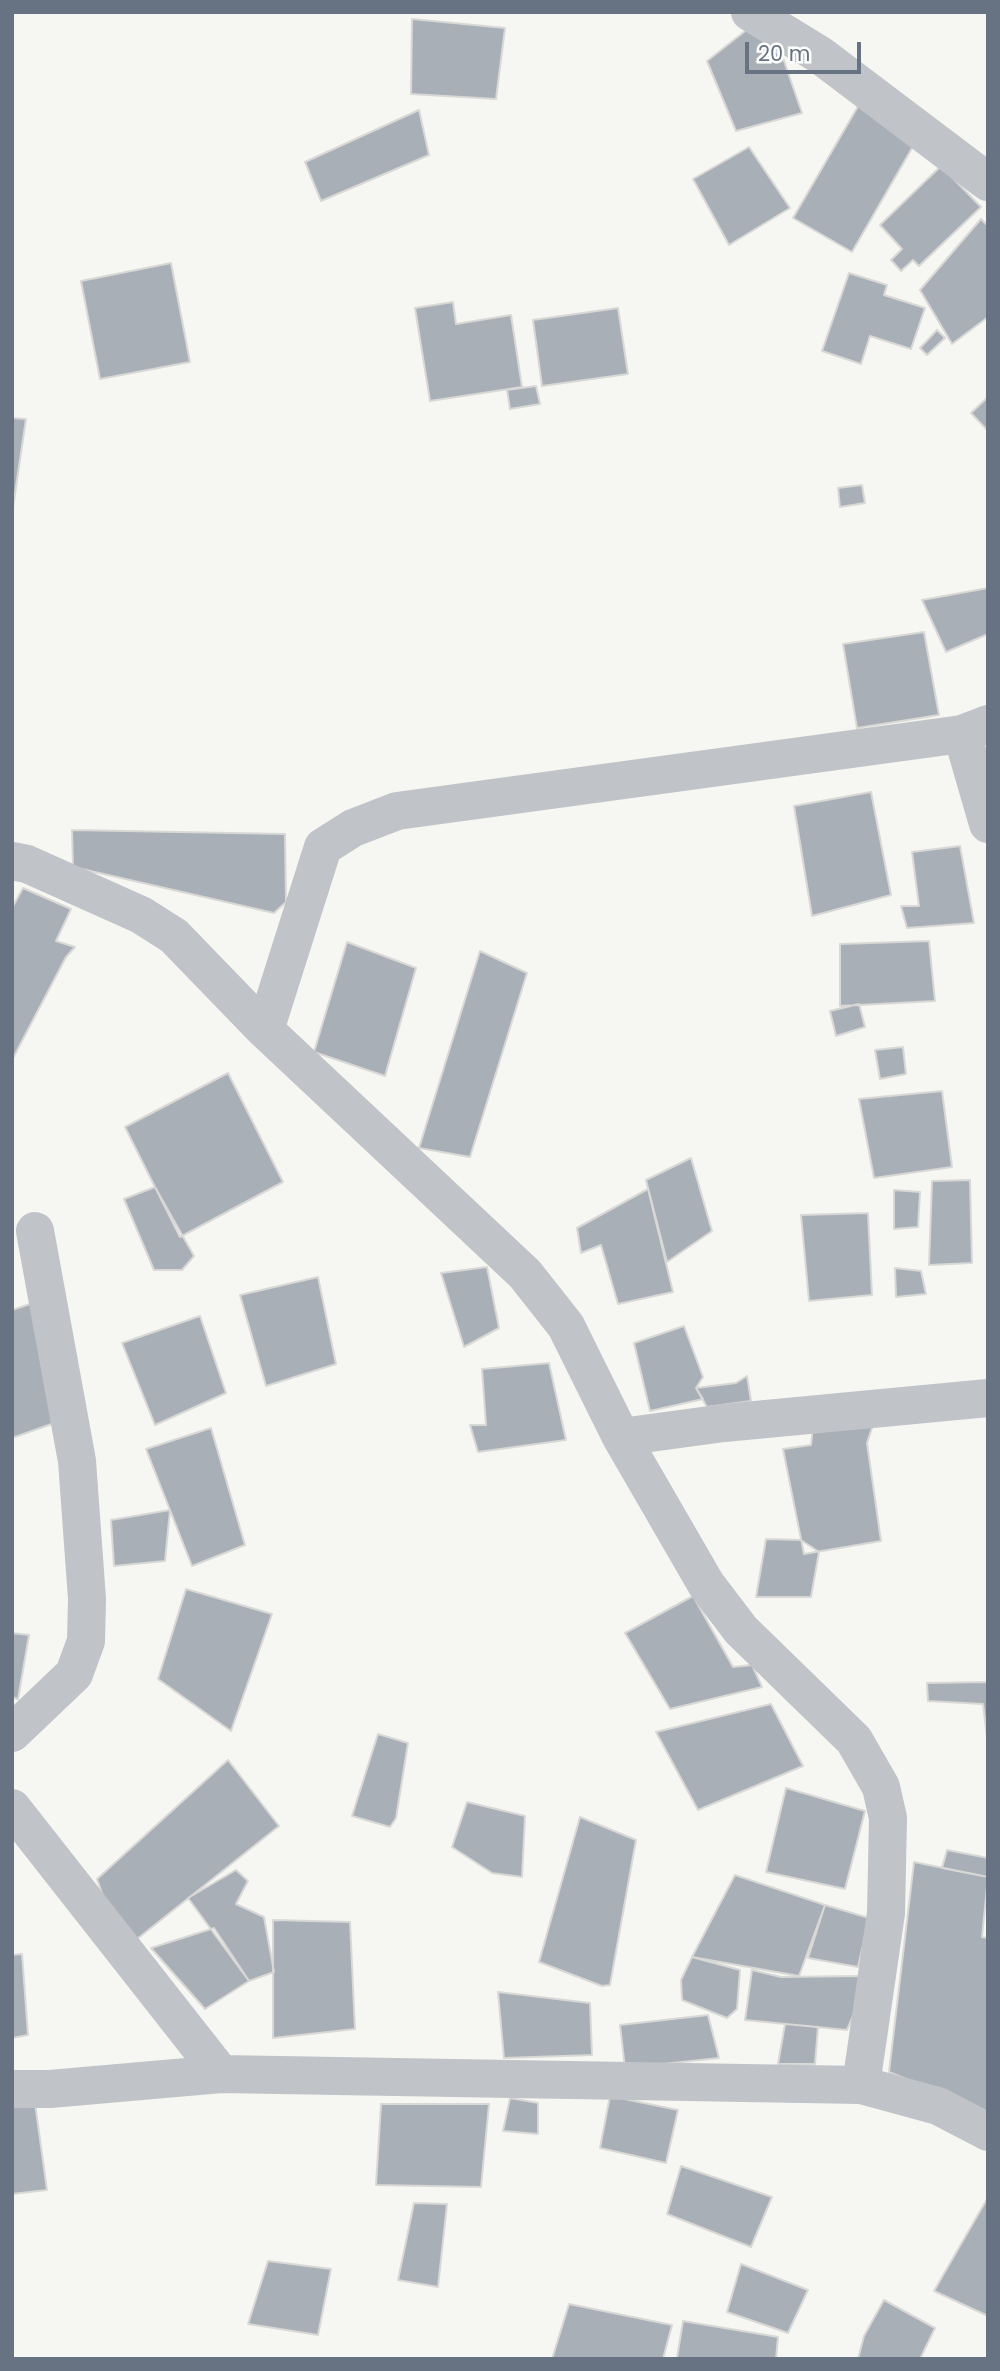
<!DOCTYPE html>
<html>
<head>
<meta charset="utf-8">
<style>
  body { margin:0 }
  #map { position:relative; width:1000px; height:2371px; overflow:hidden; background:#f6f6f3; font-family:Poppins,sans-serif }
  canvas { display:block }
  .frame { position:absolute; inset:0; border:14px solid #677382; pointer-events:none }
  .scale { position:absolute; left:745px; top:42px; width:116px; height:32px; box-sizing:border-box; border:4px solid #677382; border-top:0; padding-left:9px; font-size:21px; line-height:24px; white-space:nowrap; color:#677382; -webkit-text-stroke:5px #fff; paint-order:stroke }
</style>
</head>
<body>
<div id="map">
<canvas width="1000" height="2371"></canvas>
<div class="frame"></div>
<div class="scale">20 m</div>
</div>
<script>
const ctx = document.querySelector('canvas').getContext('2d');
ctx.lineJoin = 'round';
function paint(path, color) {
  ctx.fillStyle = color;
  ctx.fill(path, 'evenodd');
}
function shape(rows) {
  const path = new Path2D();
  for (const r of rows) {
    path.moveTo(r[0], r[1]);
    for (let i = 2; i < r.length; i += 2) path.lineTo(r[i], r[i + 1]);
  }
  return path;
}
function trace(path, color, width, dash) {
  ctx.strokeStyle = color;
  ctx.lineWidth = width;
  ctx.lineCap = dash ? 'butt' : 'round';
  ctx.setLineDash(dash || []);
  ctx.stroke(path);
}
const building = shape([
  [412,19,505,28,496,99,411,94,412,19],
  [749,28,783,58,802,113,736,131,707,61,749,28],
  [860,103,919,136,852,252,793,218,860,103],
  [419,110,429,155,321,201,305,162,419,110],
  [749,147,790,208,729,245,693,179,749,147],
  [941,166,981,207,919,266,913,260,901,271,891,260,902,249,880,225,941,166],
  [981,219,988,226,988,317,952,344,920,290,981,219],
  [171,263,190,362,100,379,81,281,171,263],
  [849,273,887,285,884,295,925,308,911,349,870,336,861,364,822,351,849,273],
  [453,302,456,324,511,315,522,387,430,401,415,308,453,302],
  [618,308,628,374,542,386,533,320,618,308],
  [937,330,945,338,927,355,920,348,937,330],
  [536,386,540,404,510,409,507,390,536,386],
  [988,397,988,431,971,413,988,397],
  [12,418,26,419,12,514,12,418],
  [862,485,865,503,840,507,838,488,862,485],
  [988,588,988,634,946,652,922,600,988,588],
  [924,632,939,715,857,728,843,644,924,632],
  [871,792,891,895,812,916,794,806,871,792],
  [72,830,285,834,286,902,274,913,73,867,72,830],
  [960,846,974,923,907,928,901,906,919,906,912,852,960,846],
  [23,888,71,909,56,941,75,947,66,957,12,1060,12,908,23,888],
  [929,941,935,1001,840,1006,840,944,929,941],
  [347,942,416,968,385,1076,314,1052,347,942],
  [480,951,527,973,470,1157,419,1148,480,951],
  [859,1004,865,1027,836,1036,830,1011,859,1004],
  [903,1047,906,1074,880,1079,875,1050,903,1047],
  [228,1073,283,1182,180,1237,125,1127,228,1073],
  [942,1091,952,1167,874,1178,859,1099,942,1091],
  [691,1158,712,1231,667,1262,646,1180,691,1158],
  [970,1180,972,1263,929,1265,932,1181,970,1180],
  [155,1187,194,1256,182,1270,154,1270,124,1199,155,1187],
  [648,1189,673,1292,618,1304,601,1245,581,1253,577,1228,648,1189],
  [894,1190,920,1192,918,1227,894,1229,894,1190],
  [868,1213,872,1295,809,1301,801,1215,868,1213],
  [487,1267,499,1328,464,1347,441,1273,487,1267],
  [895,1268,921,1271,926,1294,896,1297,895,1268],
  [318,1277,336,1364,266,1386,240,1295,318,1277],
  [33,1303,60,1421,12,1438,12,1310,33,1303],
  [200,1316,226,1393,155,1425,122,1343,200,1316],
  [684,1326,703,1377,696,1388,703,1399,650,1411,634,1343,684,1326],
  [549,1363,566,1440,478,1452,470,1425,486,1425,482,1369,549,1363],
  [747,1376,751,1401,707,1407,696,1388,736,1383,747,1376],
  [876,1416,867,1443,881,1541,804,1554,783,1449,811,1445,813,1426,876,1416],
  [211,1428,245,1545,192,1566,146,1449,211,1428],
  [170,1510,165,1561,114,1566,111,1520,170,1510],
  [766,1539,801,1540,819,1552,811,1597,756,1597,766,1539],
  [186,1589,272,1614,231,1731,158,1679,186,1589],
  [693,1596,733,1667,752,1665,762,1687,670,1709,625,1633,693,1596],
  [12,1633,29,1635,18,1699,12,1697,12,1633],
  [988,1682,988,1746,983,1704,928,1701,927,1683,988,1682],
  [771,1704,803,1766,698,1810,656,1732,771,1704],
  [378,1734,408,1743,396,1818,390,1827,352,1816,378,1734],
  [228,1760,279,1826,137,1939,110,1915,97,1879,228,1760],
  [786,1788,865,1811,845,1889,766,1872,786,1788],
  [467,1802,525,1816,522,1877,492,1873,452,1847,467,1802],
  [580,1817,636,1840,610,1985,602,1986,539,1962,580,1817],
  [947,1850,988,1858,988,1877,942,1868,947,1850],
  [914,1862,988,1877,982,1937,988,1938,988,2112,889,2072,914,1862],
  [236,1870,248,1881,236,1904,264,1917,274,1972,249,1981,188,1898,236,1870],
  [735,1875,825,1905,799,1976,692,1957,735,1875],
  [825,1905,869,1918,858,1967,808,1958,825,1905],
  [273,1920,350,1922,355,2029,273,2038,273,1920],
  [214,1928,249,1981,205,2009,151,1948,214,1928],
  [22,1954,28,2035,12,2038,12,1955,22,1954],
  [692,1957,740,1970,737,2009,727,2018,682,2000,681,1980,692,1957],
  [752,1970,781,1977,861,1976,864,1989,847,2030,745,2020,752,1970],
  [498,1992,590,2003,592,2055,504,2058,498,1992],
  [708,2015,719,2058,625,2068,620,2025,708,2015],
  [785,2024,818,2027,815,2064,778,2064,785,2024],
  [610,2096,678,2110,666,2163,600,2148,610,2096],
  [510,2098,538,2103,538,2134,503,2131,510,2098],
  [35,2103,47,2190,12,2194,12,2105,35,2103],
  [381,2104,489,2104,481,2187,376,2185,381,2104],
  [681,2166,772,2197,751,2247,667,2214,681,2166],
  [987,2199,988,2200,988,2316,934,2291,987,2199],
  [414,2203,447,2204,438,2287,398,2280,414,2203],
  [268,2261,331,2269,318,2335,248,2324,268,2261],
  [741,2264,808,2290,788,2333,727,2312,741,2264],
  [884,2300,935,2328,920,2359,858,2359,864,2336,884,2300],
  [569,2304,672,2325,663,2359,552,2359,569,2304],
  [683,2321,778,2337,776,2359,677,2358,683,2321]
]);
paint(building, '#a9afb6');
trace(building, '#d8d8d6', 2);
trace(shape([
  [750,12,820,55,988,182],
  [988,724,962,734,988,824],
  [12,861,27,864,141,915,174,936,265,1030,525,1274,566,1326,621,1437,706,1584,741,1630,854,1740,881,1787,888,1818,886,1913,861,2085,938,2106,988,2132],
  [265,1030,323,847,353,828,397,811,962,734],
  [621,1437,724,1423,988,1398],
  [12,1733,74,1674,86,1641,87,1599,77,1461,35,1231],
  [12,1808,221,2074,861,2085],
  [12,2089,50,2089,221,2074]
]), '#c0c3c7', 38);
</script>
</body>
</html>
